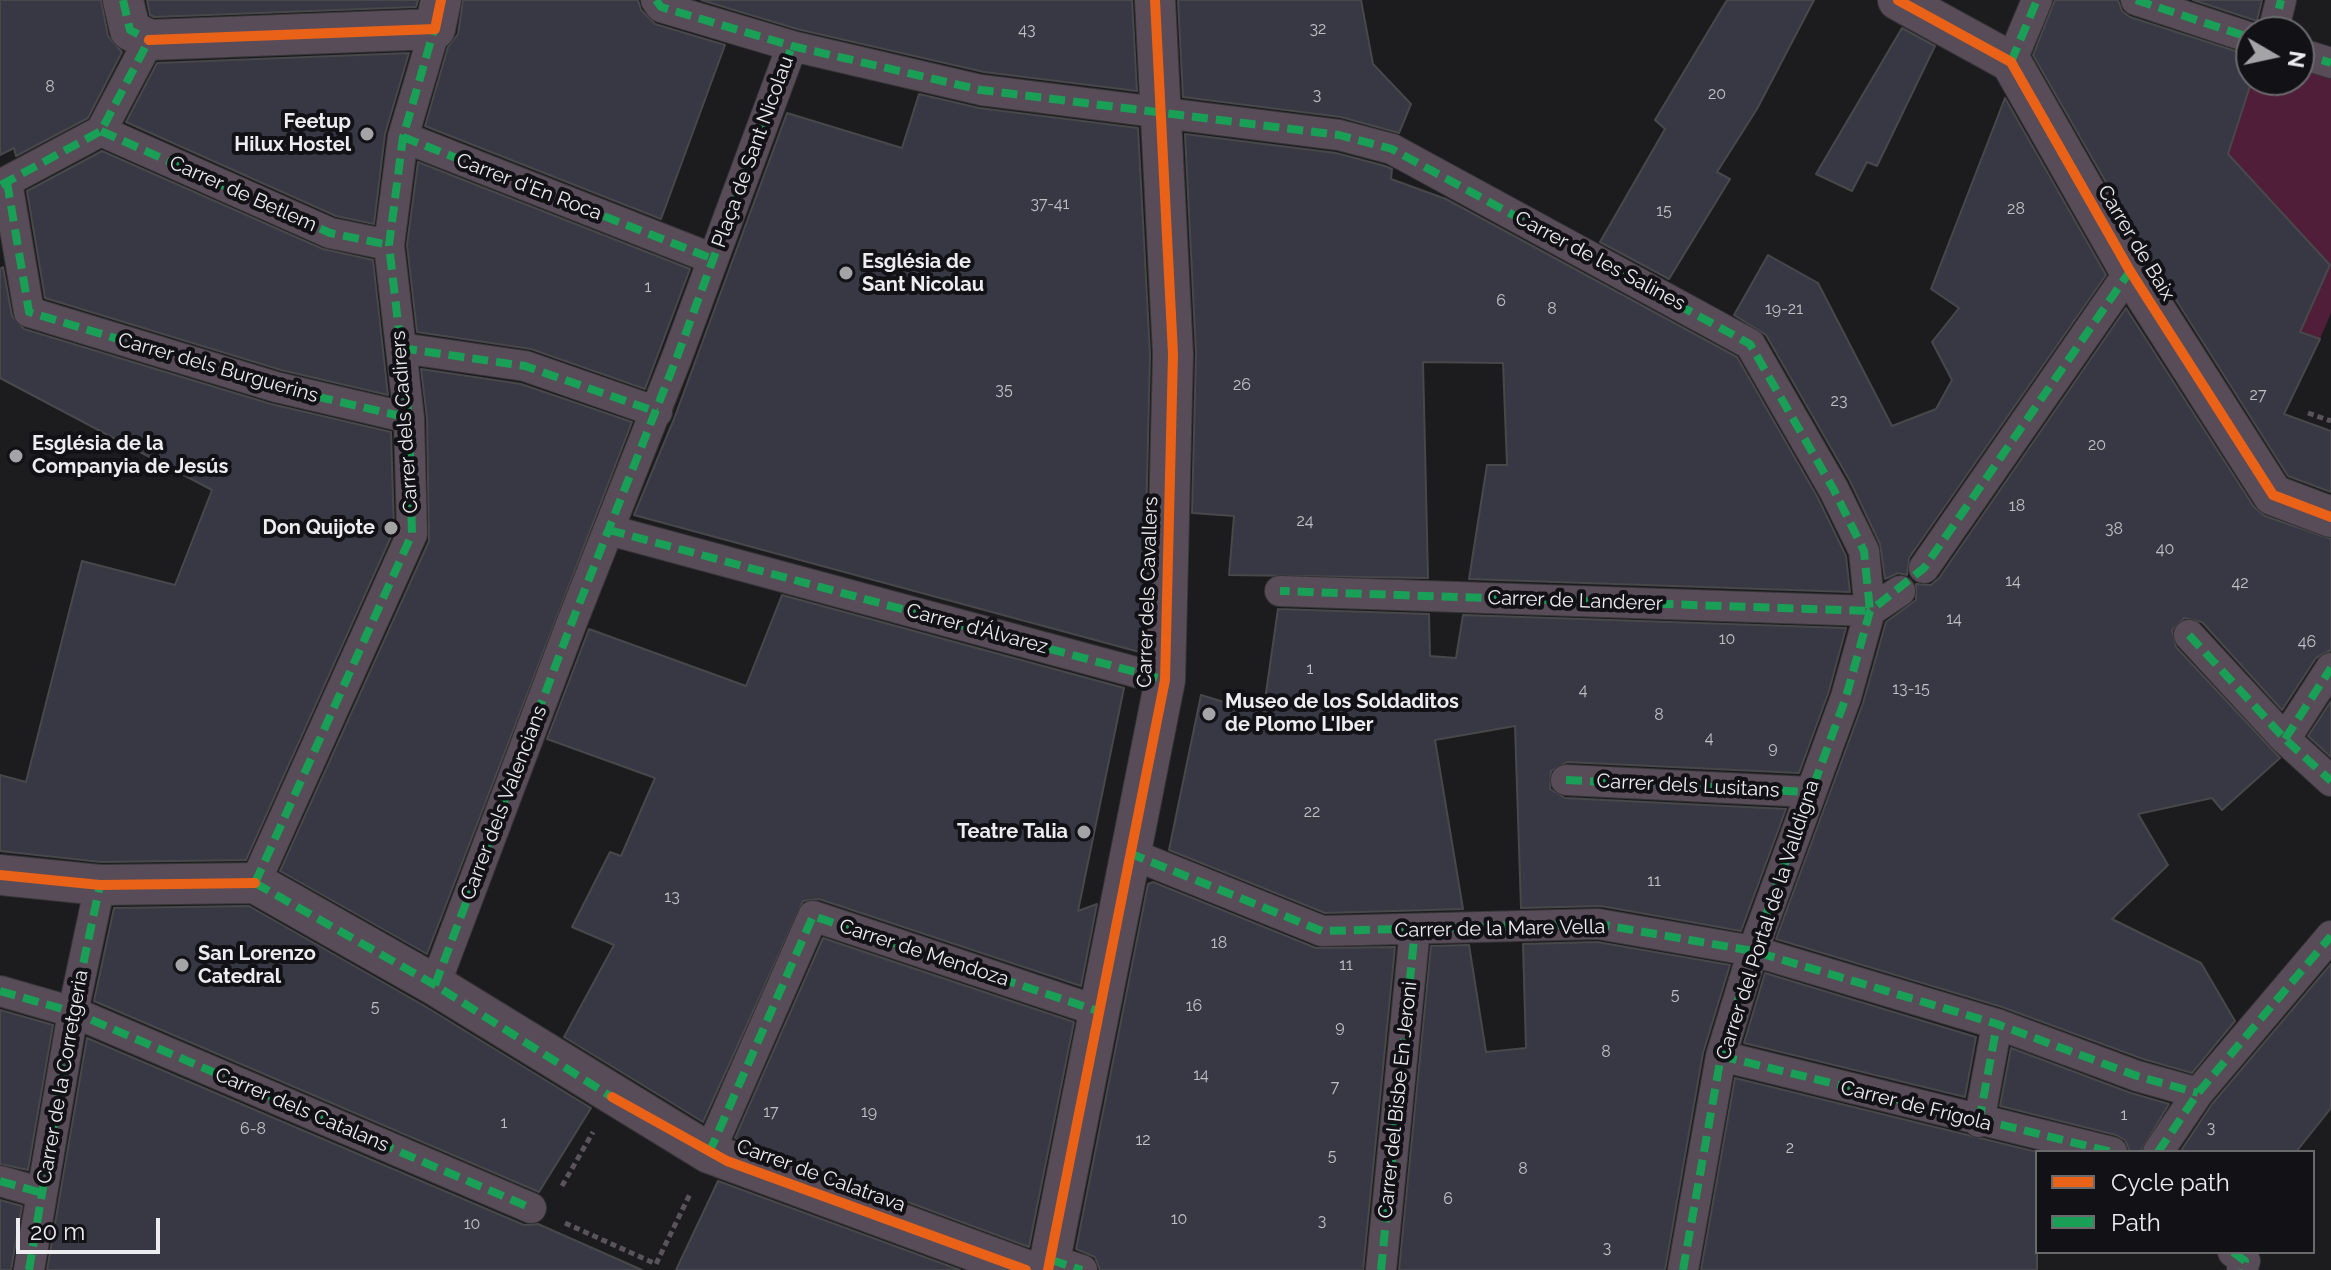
<!DOCTYPE html>
<html>
<head>
<meta charset="utf-8">
<style>
  body { margin:0 }
  #map { position:relative; width:2331px; height:1270px; overflow:hidden; background:#1c1b1e; font-family:Raleway,sans-serif }
  canvas { display:block }
  .legend { position:absolute; left:2035px; top:1150px; width:280px; height:104px; box-sizing:border-box; background:#121115; border:2px solid #6a696c; margin:0; padding:10px 14px; list-style:none; font-size:24px; color:#edecef }
  .legend li { display:flex; align-items:center; gap:16px; height:40px }
  .legend b { width:40px; border:2px solid #6a696c }
  .north { position:absolute; left:2235px; top:16px; width:80px; height:80px; box-sizing:border-box; background:#121115; border:2px solid #6a696c; border-radius:50%; rotate:99deg; font-size:22px; font-weight:700; line-height:32px; text-align:center; color:#edecef }
  .north::after { content:''; display:block; margin:auto; width:28px; height:36px; background:#a4a3a6; clip-path:polygon(50% 0,100% 100%,50% 72%,0 100%) }
  .scale { position:absolute; left:16px; top:1218px; width:144px; height:36px; box-sizing:border-box; border:4px solid #edecef; border-top:0; padding-left:10px; font-size:24px; line-height:28px; white-space:nowrap; color:#edecef; -webkit-text-stroke:6px #121115; paint-order:stroke }
</style>
</head>
<body>
<div id="map">
<canvas width="2331" height="1270"></canvas>
<ul class="legend">
<li><b style="height:10px;background:#ea6118"></b>Cycle path</li>
<li><b style="height:10px;background:#1a9f57"></b>Path</li>
</ul>
<div class="north">N</div>
<div class="scale">20 m</div>
</div>
<script>
const ctx = document.querySelector('canvas').getContext('2d');
ctx.lineJoin = 'round';
function paint(path, color) {
  ctx.fillStyle = color;
  ctx.fill(path, 'evenodd');
}
function shape(rows) {
  const path = new Path2D();
  for (const r of rows) {
    path.moveTo(r[0], r[1]);
    for (let i = 2; i < r.length; i += 2) path.lineTo(r[i], r[i + 1]);
  }
  return path;
}
function trace(path, color, width, dash) {
  ctx.strokeStyle = color;
  ctx.lineWidth = width;
  ctx.lineCap = dash ? 'butt' : 'round';
  ctx.setLineDash(dash || []);
  ctx.stroke(path);
}
function drawText(font, color, halo, rows, align = 'center') {
  ctx.font = font + ' Raleway,sans-serif';
  ctx.lineWidth = 8;
  ctx.setLineDash([]);
  ctx.textBaseline = 'middle';
  ctx.strokeStyle = halo;
  ctx.fillStyle = color;
  for (const [text, x, y, turn = 0] of rows) {
    ctx.save();
    ctx.translate(x, y);
    ctx.rotate((+turn || 0) * Math.PI / 180);
    ctx.textAlign = isNaN(turn) ? turn : align;
    if (halo) ctx.strokeText(text, 0, 0);
    ctx.fillText(text, 0, 0);
    ctx.restore();
  }
}
paint(shape([
  [2299,59,2331,69,2331,313,2320,339,2302,332,2278,290,2228,154,2252,80,2299,80]
]), '#501e39');
const building = shape([
  [0,0,101,0,108,36,122,52,88,118,16,156,14,148,0,155,0,0],
  [147,0,418,0,416,7,154,17,150,15,147,0],
  [463,0,638,0,641,10,655,24,725,45,661,219,425,126,448,47,458,34,463,0],
  [701,0,1132,0,1137,91,984,72,797,29,701,0],
  [1178,0,1361,0,1373,64,1411,104,1399,133,1341,117,1183,97,1178,0],
  [1727,0,1814,0,1757,109,1717,172,1730,179,1669,279,1600,242,1665,129,1655,120,1727,0],
  [2055,0,2118,0,2122,11,2130,17,2251,56,2252,80,2228,154,2330,265,2300,332,2320,339,2284,414,2331,431,2331,492,2288,476,2150,259,2033,55,2055,0],
  [2193,0,2262,0,2257,21,2193,0],
  [1902,28,1935,46,1877,166,1867,162,1852,191,1816,174,1902,28],
  [409,53,385,134,374,224,336,216,126,122,157,63,409,53],
  [919,94,979,108,1138,128,1150,354,1143,653,634,515,674,419,787,113,902,148,919,94],
  [2005,98,2106,275,1909,558,1907,575,1898,573,1885,579,1880,544,1850,481,1766,335,1734,315,1768,255,1818,283,1892,426,1936,409,1952,380,1932,342,1959,308,1931,289,2005,98],
  [1185,134,1336,153,1385,166,1392,169,1391,179,1446,199,1737,357,1818,498,1846,556,1850,592,1469,579,1487,465,1507,465,1503,363,1423,362,1428,578,1229,575,1234,516,1192,513,1196,353,1185,134],
  [102,151,323,249,373,260,388,395,281,370,45,298,27,191,102,151],
  [418,162,690,269,645,389,531,349,417,332,407,245,418,162],
  [3,267,12,316,24,329,271,404,391,432,394,530,246,860,101,862,0,851,0,775,26,782,82,561,175,585,212,490,0,378,0,269,3,267],
  [2126,308,2254,507,2265,516,2331,539,2331,650,2316,658,2282,710,2202,622,2184,618,2172,630,2176,647,2280,758,2222,810,2212,798,2138,814,2168,865,2112,919,2201,963,2235,1021,2192,1073,2143,1059,2002,1007,1776,939,1863,703,1886,622,1916,600,1916,584,1931,585,1939,578,2126,308],
  [421,369,521,384,632,422,427,954,280,871,429,541,427,418,421,369],
  [782,595,1124,688,1078,911,1097,904,1081,986,819,899,803,901,703,1122,564,1037,614,945,572,927,610,852,621,856,655,778,547,739,589,629,746,686,782,595],
  [1278,609,1429,614,1430,656,1456,658,1463,615,1846,628,1829,691,1799,773,1567,762,1551,771,1550,789,1565,798,1786,809,1741,931,1601,906,1521,908,1515,726,1435,740,1463,909,1325,913,1169,850,1201,695,1263,714,1278,609],
  [2331,701,2331,757,2308,736,2331,701],
  [1153,882,1316,948,1395,947,1363,1270,1100,1270,1095,1257,1076,1249,1148,884,1153,882],
  [249,906,423,1005,591,1108,539,1192,94,1001,114,908,249,906],
  [823,938,1074,1022,1029,1247,735,1138,823,938],
  [1597,942,1730,965,1703,1053,1665,1270,1399,1270,1431,946,1469,945,1486,1052,1526,1048,1523,944,1597,942],
  [2331,964,2331,1108,2296,1152,2180,1152,2212,1104,2331,964],
  [1765,973,1976,1037,1965,1097,1744,1043,1765,973],
  [0,1010,53,1025,28,1170,0,1164,0,1010],
  [87,1038,524,1225,538,1224,642,1270,47,1270,87,1038],
  [2011,1048,2131,1093,2169,1104,2140,1152,2130,1152,2125,1140,2116,1135,2000,1106,2011,1048],
  [1735,1078,2037,1152,2037,1270,1701,1270,1735,1078],
  [718,1181,960,1270,676,1270,718,1181],
  [0,1200,22,1206,11,1270,0,1270,0,1200]
]);
paint(building, '#383845');
trace(building, '#48484a', 2);
const pedestrian = shape([
  [656,0,661,7,792,46,981,90,1339,135,1392,149,1750,344,1834,490,1864,551,1870,611,1280,591],
  [2136,0,2251,38],
  [2273,32,2281,0],
  [2299,53,2331,63],
  [2011,62,2037,0],
  [101,131,330,233,389,245],
  [403,137,713,259],
  [7,182,29,312,276,387,409,418],
  [0,185,101,131,149,40],
  [401,348,525,366,657,412],
  [609,530,1165,680],
  [1924,568,2130,271],
  [2189,635,2285,739,2331,781],
  [2285,739,2331,668],
  [1566,780,1809,792],
  [1129,853,1322,931,1598,924,1753,951,1997,1024,2137,1076,2198,1093],
  [255,883,412,534,409,418,389,245,403,137,435,29],
  [435,985,572,622,677,357,792,46],
  [0,991,73,1012,531,1208],
  [1721,1056,2112,1152],
  [1979,1122,1997,1024],
  [2158,1152,2198,1093,2331,936],
  [709,1153,813,916,1098,1011],
  [0,1181,42,1193],
  [2233,1252,2245,1261,2242,1270],
  [1051,1260,1082,1270],
  [29,1270,73,1012,100,885],
  [1381,1270,1415,929],
  [1683,1270,1721,1056,1753,951,1846,697,1870,611,1900,591]
]);
const minor = shape([
  [123,0,130,30,149,40,435,29,441,0],
  [1898,0,2011,62,2130,271,2273,495,2331,517],
  [0,875,100,885,255,883,435,985,709,1153,1026,1270],
  [1048,1270,1165,680,1173,354,1155,0]
]);
trace(pedestrian, '#353536', 32);
trace(minor, '#353536', 42);
trace(shape([
  [2308,413,2331,421],
  [562,1186,593,1132],
  [565,1223,656,1264,690,1194]
]), '#59535a', 5, [6, 4]);
trace(pedestrian, '#574c58', 30);
trace(minor, '#574c58', 40);
trace(shape([
  [123,0,130,30,149,40],
  [656,0,661,7,792,46,981,90,1339,135,1392,149,1750,344,1834,490,1864,551,1870,611,1280,591],
  [2136,0,2251,38],
  [2273,32,2281,0],
  [2299,53,2331,63],
  [2011,62,2037,0],
  [101,131,330,233,389,245],
  [403,137,713,259],
  [7,182,29,312,276,387,409,418],
  [1,185,101,131,149,40],
  [401,348,525,366,657,412],
  [609,530,1165,680],
  [2189,635,2285,739,2331,781],
  [2285,739,2331,668],
  [1566,780,1809,792],
  [1129,853,1322,931,1598,924,1753,951,1997,1024,2137,1076,2198,1093],
  [255,883,412,534,409,418,389,245,403,137,436,23],
  [255,883,435,985,618,1101],
  [435,985,572,622,677,357,792,46],
  [0,991,73,1012,531,1208],
  [1721,1056,2112,1152],
  [1979,1122,1997,1024],
  [2158,1152,2198,1093,2331,936],
  [709,1153,813,916,1098,1011],
  [0,1181,42,1193],
  [2233,1252,2245,1261,2242,1270],
  [1051,1260,1082,1270],
  [29,1270,73,1012,100,885],
  [1381,1270,1415,929],
  [1683,1270,1721,1056,1753,951,1846,697,1870,611,1924,568,2130,271]
]), '#1a9f57', 8, [16, 8]);
trace(shape([
  [1898,0,2011,62,2130,271,2273,495,2331,517],
  [149,40,435,29,441,0],
  [0,875,100,885,255,883],
  [612,1097,727,1161,1026,1270],
  [1048,1270,1165,680,1173,354,1155,0]
]), '#ea6118', 10);
for (const [x, y, r, color] of [
  [367,134,8,"#a4a3a6"],
  [846,273,8,"#a4a3a6"],
  [16,456,8,"#a4a3a6"],
  [391,528,8,"#a4a3a6"],
  [1209,714,8,"#a4a3a6"],
  [1084,832,8,"#a4a3a6"],
  [182,965,8,"#a4a3a6"]
]) {
  const dot = new Path2D();
  dot.arc(x, y, r, 0, 2 * Math.PI);
  ctx.fillStyle = color;
  ctx.fill(dot);
  trace(dot, '#121115', 3);
}
drawText('16px', '#c0bfc4', null, [
  ["32",1318,29],
  ["43",1027,30],
  ["8",50,87],
  ["20",1717,94],
  ["3",1317,95],
  ["37-41",1050,204],
  ["28",2016,209],
  ["15",1664,211],
  ["1",648,287],
  ["6",1501,301],
  ["8",1552,309],
  ["19-21",1784,309],
  ["26",1242,385],
  ["35",1004,390],
  ["27",2258,395],
  ["23",1839,401],
  ["20",2097,445],
  ["18",2017,506],
  ["24",1305,521],
  ["38",2114,529],
  ["40",2165,549],
  ["14",2013,581],
  ["42",2240,583],
  ["14",1954,619],
  ["10",1727,639],
  ["46",2307,642],
  ["1",1310,669],
  ["13-15",1911,689],
  ["4",1583,690],
  ["8",1659,715],
  ["4",1709,738],
  ["9",1773,748],
  ["22",1312,812],
  ["11",1654,881],
  ["13",672,897],
  ["18",1219,943],
  ["11",1346,965],
  ["5",1675,995],
  ["16",1194,1006],
  ["5",375,1007],
  ["9",1340,1027],
  ["8",1606,1052],
  ["14",1201,1075],
  ["7",1335,1087],
  ["17",771,1112],
  ["19",869,1112],
  ["1",2124,1115],
  ["1",504,1123],
  ["3",2211,1128],
  ["6-8",253,1129],
  ["12",1143,1140],
  ["2",1790,1148],
  ["5",1332,1156],
  ["8",1523,1169],
  ["6",1448,1199],
  ["10",1179,1219],
  ["3",1322,1221],
  ["10",472,1224],
  ["3",1607,1248]
]);
drawText('bold 20px', '#edecef', '#121115', [
  ["Feetup",351,122,"right"],
  ["Hilux Hostel",351,145,"right"],
  ["Església de",862,262],
  ["Sant Nicolau",862,285],
  ["Església de la",32,444],
  ["Companyia de Jesús",32,467],
  ["Don Quijote",375,528,"right"],
  ["Museo de los Soldaditos",1225,702],
  ["de Plomo L'Iber",1225,725],
  ["Teatre Talia",1068,832,"right"],
  ["San Lorenzo",198,954],
  ["Catedral",198,977]
], 'left');
drawText('20px', '#edecef', '#121115', [
  ["Plaça de Sant Nicolau",753,152,-70],
  ["Carrer d'En Roca",529,187,21],
  ["Carrer de Betlem",243,194,24],
  ["Carrer de Baix",2136,243,59],
  ["Carrer de les Salines",1600,261,28],
  ["Carrer dels Burguerins",218,368,16],
  ["Carrer dels Cadirers",405,422,-94],
  ["Carrer dels Cavallers",1148,592,-88],
  ["Carrer de Landerer",1575,601,2],
  ["Carrer d'Álvarez",977,629,15],
  ["Carrer dels Lusitans",1688,786,3],
  ["Carrer dels Valencians",504,803,-69],
  ["Carrer del Portal de la Valldigna",1768,920,-72],
  ["Carrer de la Mare Vella",1500,929,-1],
  ["Carrer de Mendoza",924,953,18],
  ["Carrer de la Corretgeria",63,1077,-80],
  ["Carrer del Bisbe En Jeroni",1398,1100,-84],
  ["Carrer de Frígola",1916,1106,14],
  ["Carrer dels Catalans",302,1110,23],
  ["Carrer de Calatrava",821,1176,20]
]);
</script>
</body>
</html>
